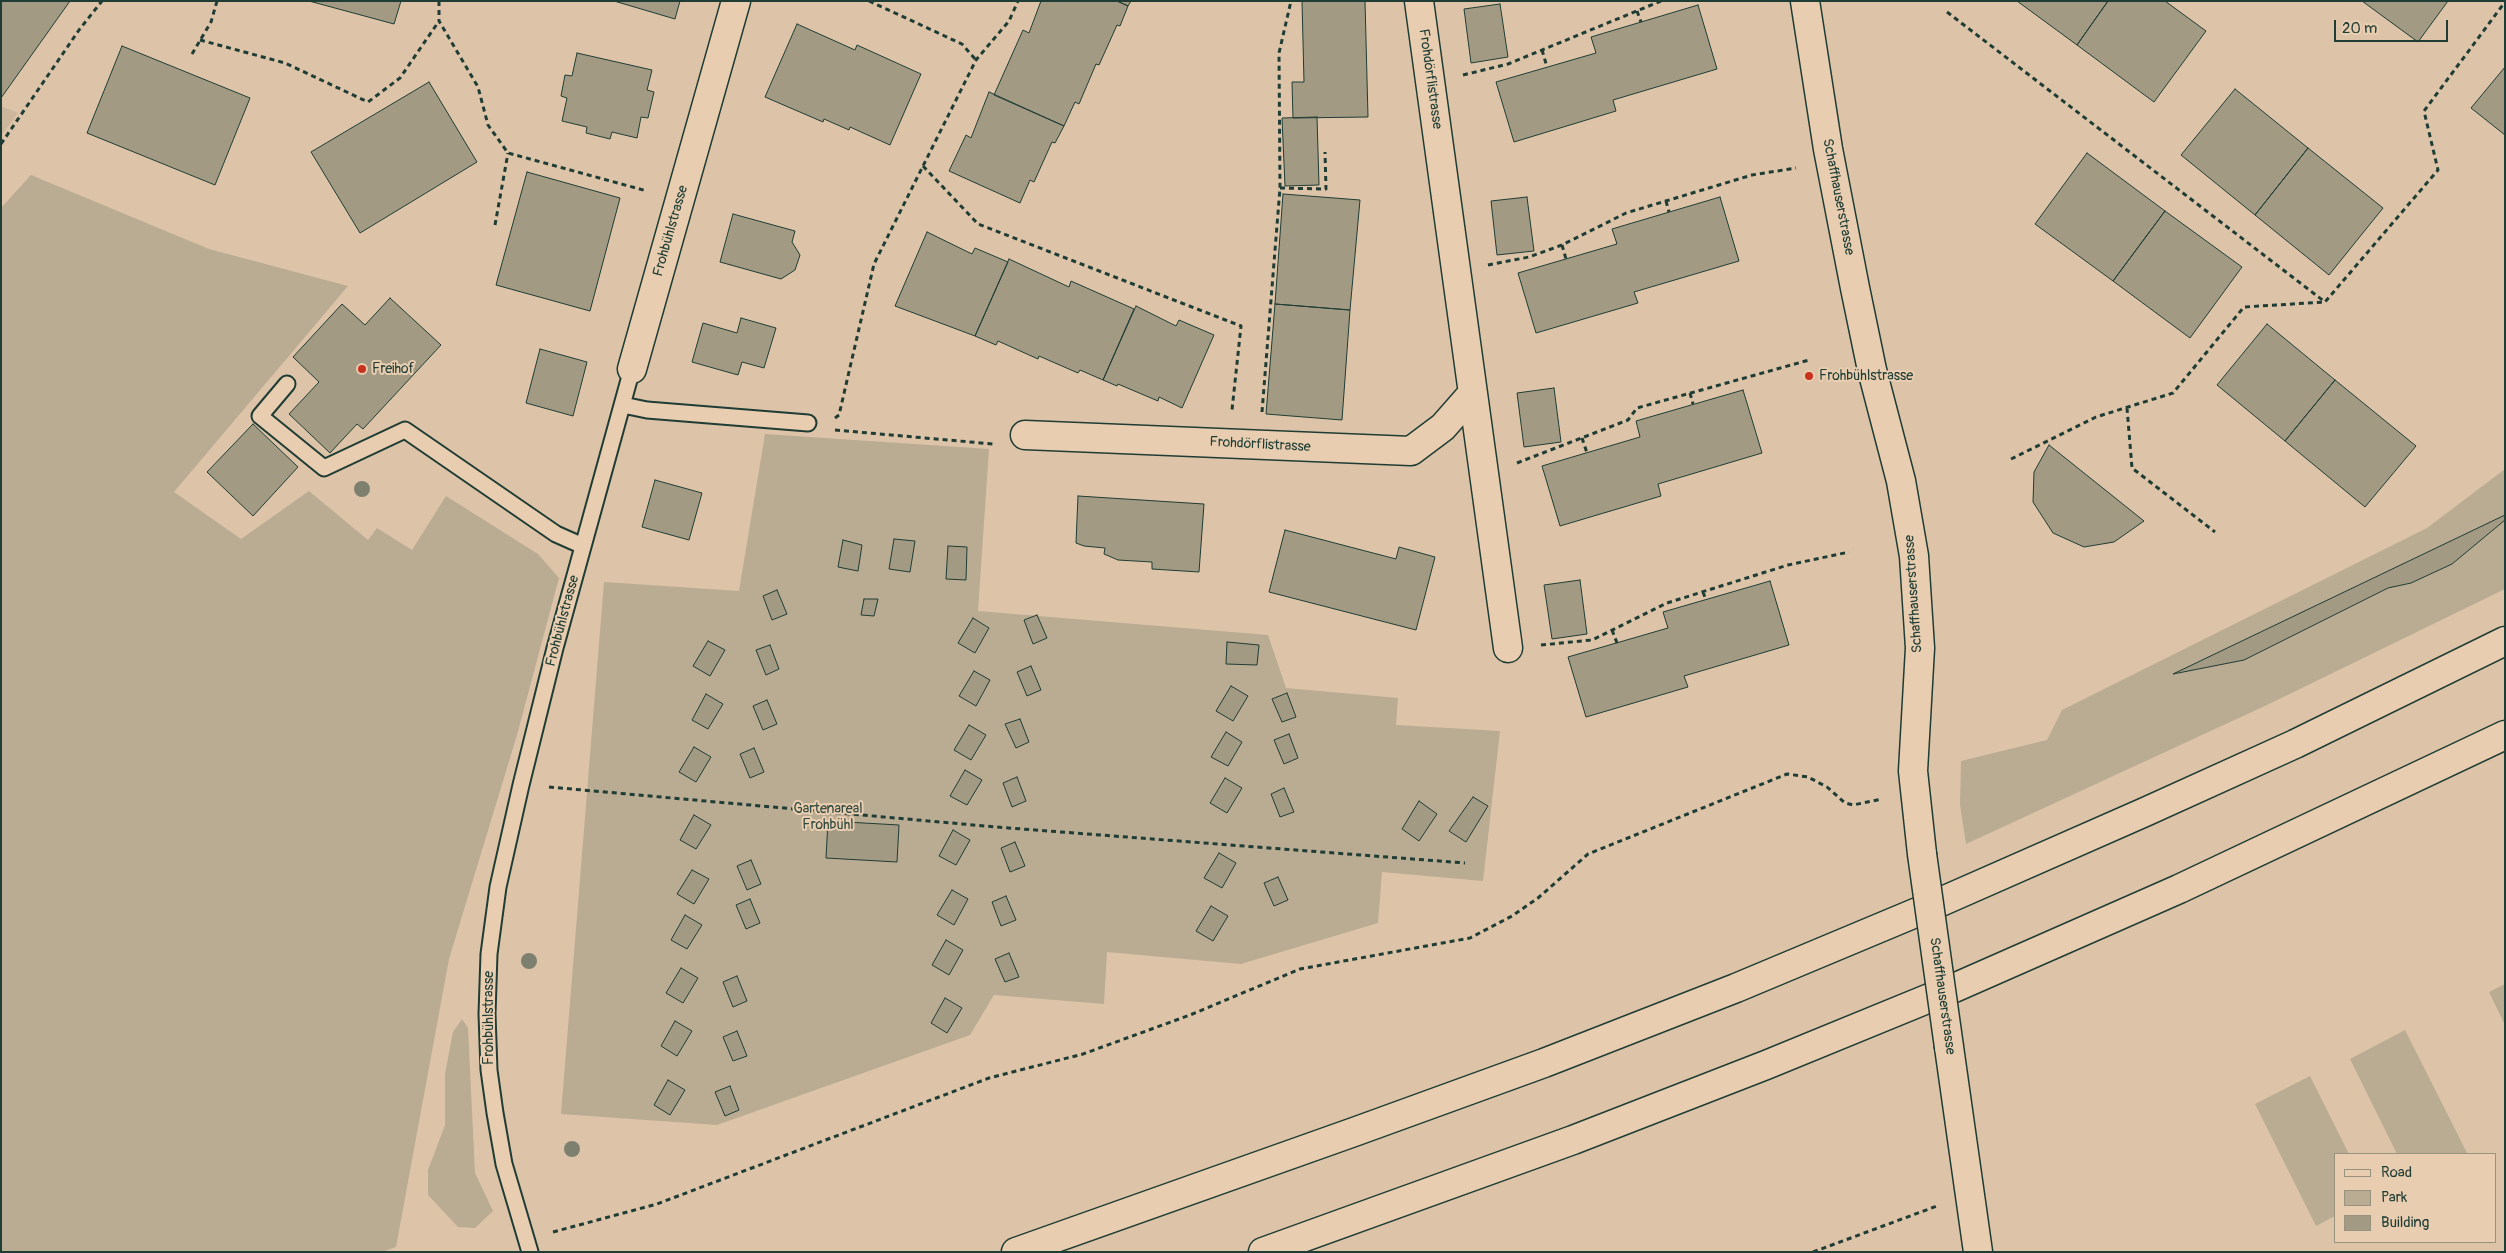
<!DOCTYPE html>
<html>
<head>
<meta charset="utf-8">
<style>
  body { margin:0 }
  #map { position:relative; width:2506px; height:1253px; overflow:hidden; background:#ddc4a8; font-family:Pangolin,sans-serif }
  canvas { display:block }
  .frame { position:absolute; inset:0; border:2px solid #1f3d34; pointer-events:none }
  .legend { position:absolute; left:2334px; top:1153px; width:162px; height:90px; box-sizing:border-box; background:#e9cdb0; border:1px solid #98937e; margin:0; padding:6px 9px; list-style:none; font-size:15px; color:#1f3d34 }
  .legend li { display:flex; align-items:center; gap:10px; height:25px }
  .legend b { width:25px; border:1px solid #98937e }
  .scale { position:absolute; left:2334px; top:20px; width:114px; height:22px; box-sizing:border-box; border:2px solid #1f3d34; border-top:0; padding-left:6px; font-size:15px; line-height:18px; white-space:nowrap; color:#1f3d34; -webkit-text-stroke:4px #e9cdb0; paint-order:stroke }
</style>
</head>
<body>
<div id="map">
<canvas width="2506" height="1253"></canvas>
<div class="frame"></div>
<ul class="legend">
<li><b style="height:6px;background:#e9cdb0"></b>Road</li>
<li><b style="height:14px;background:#baab93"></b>Park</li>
<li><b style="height:14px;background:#a39a84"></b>Building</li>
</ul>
<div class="scale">20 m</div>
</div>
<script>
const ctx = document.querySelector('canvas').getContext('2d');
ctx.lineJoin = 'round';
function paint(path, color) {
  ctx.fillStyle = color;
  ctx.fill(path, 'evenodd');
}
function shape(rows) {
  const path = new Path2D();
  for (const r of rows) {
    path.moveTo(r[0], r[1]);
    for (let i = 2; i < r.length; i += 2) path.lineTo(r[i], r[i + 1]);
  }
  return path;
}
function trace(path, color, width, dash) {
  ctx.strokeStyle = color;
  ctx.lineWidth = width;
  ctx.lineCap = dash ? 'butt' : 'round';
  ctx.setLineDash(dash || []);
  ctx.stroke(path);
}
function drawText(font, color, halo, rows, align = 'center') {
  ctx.font = font + ' Pangolin,sans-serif';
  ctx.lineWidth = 4;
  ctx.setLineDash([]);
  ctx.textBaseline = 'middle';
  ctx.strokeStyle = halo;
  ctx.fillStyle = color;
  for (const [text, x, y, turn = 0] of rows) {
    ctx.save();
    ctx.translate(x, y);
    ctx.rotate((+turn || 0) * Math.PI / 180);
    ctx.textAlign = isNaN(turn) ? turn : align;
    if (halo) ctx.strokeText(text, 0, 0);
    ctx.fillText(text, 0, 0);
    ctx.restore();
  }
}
paint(shape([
  [1,106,18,113,1,136]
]), '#ccb79d');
paint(shape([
  [31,175,209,249,348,286,174,492,241,539,309,491,368,540,377,528,412,550,446,496,538,554,559,578,517,735,449,959,396,1247,382,1252,1,1252,1,208],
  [765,434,989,449,978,611,1268,635,1286,688,1398,698,1396,725,1500,731,1483,881,1382,872,1378,923,1241,964,1107,952,1104,1004,994,995,970,1035,717,1125,561,1114,604,582,739,591],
  [2505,469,2505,589,2267,705,1966,844,1960,805,1961,761,2047,740,2062,710,2427,528],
  [2505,984,2505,1025,2489,992],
  [462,1019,468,1028,475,1173,493,1211,475,1228,458,1227,428,1195,428,1170,445,1125,445,1074,453,1032],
  [2405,1030,2467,1153,2464,1154,2397,1154,2350,1059],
  [2310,1076,2349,1154,2335,1154,2335,1216,2316,1226,2255,1104]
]), '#baab93');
const building = shape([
  [1,1,70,1,1,98,1,1],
  [309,1,401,1,394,24,309,1],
  [614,1,680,1,675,19,614,1],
  [1041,1,1117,1,1128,6,1120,26,1117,25,1099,65,1096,64,1079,104,1075,102,1064,126,994,95,1023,30,1029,33,1041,1],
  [1117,1,1131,1,1128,6,1117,1],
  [1302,1,1365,1,1368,117,1293,118,1292,82,1304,82,1302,1],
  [2017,1,2108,1,2077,45,2017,1],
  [2108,1,2165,1,2206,31,2154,102,2077,45,2108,1],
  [2362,1,2448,1,2418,42,2362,1],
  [1500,4,1508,57,1471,63,1464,9,1500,4],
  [1698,5,1717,69,1613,100,1616,111,1514,142,1496,82,1596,53,1591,37,1698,5],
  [797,24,855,50,857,45,921,74,890,145,850,127,849,130,824,119,823,122,765,97,797,24],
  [122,46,250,98,215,185,87,133,122,46],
  [577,53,652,70,647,90,654,92,648,118,641,117,637,138,612,132,610,139,586,133,587,127,562,121,567,98,561,96,565,75,572,76,577,53],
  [2505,67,2505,135,2471,108,2505,67],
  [429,82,477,162,360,233,311,152,429,82],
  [2235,89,2308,148,2255,215,2181,155,2235,89],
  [989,92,1064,126,1055,143,1052,142,1034,182,1030,180,1020,203,949,171,966,135,971,138,989,92],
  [1317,117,1319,185,1285,186,1282,118,1317,117],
  [2308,148,2383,208,2329,275,2255,215,2308,148],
  [2087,153,2165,211,2113,281,2035,224,2087,153],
  [527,172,620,198,590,311,496,285,527,172],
  [1283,194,1360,200,1350,310,1275,304,1283,194],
  [1527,197,1534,251,1497,255,1491,201,1527,197],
  [1720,197,1739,261,1634,292,1638,303,1536,333,1518,273,1617,244,1612,229,1720,197],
  [2165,211,2242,267,2190,338,2113,281,2165,211],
  [733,214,795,231,792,242,800,255,795,270,781,279,720,262,733,214],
  [927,232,972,254,975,248,1008,262,975,336,895,306,927,232],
  [1009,259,1069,287,1071,281,1134,309,1103,380,1080,370,1078,373,1039,356,1038,359,998,341,996,345,975,336,1009,259],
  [390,298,441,345,363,429,357,424,330,453,289,414,319,382,293,357,342,304,365,325,390,298],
  [1275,304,1350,310,1342,420,1266,414,1275,304],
  [1136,306,1176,326,1179,320,1214,335,1182,408,1159,397,1158,401,1118,384,1117,386,1103,380,1136,306],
  [741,318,776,328,764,368,742,362,738,375,692,362,703,323,737,333,741,318],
  [2267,324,2335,380,2285,441,2217,385,2267,324],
  [540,349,587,362,573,416,526,403,540,349],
  [2335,380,2416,446,2365,507,2285,441,2335,380],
  [1554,388,1561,442,1524,447,1517,393,1554,388],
  [1743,390,1762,453,1658,484,1661,496,1560,526,1542,466,1640,437,1636,421,1743,390],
  [253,424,298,467,253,516,207,472,253,424],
  [2049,445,2144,521,2114,542,2084,547,2053,533,2033,502,2034,472,2049,445],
  [655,480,702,493,689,540,642,527,655,480],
  [1078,496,1204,504,1199,572,1152,569,1152,562,1118,560,1104,554,1105,548,1084,546,1076,543,1078,496],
  [2505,515,2505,520,2452,564,2411,583,2388,588,2244,660,2173,674,2505,515],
  [1285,530,1396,559,1399,547,1435,557,1416,630,1269,592,1285,530],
  [894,539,915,541,910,572,889,569,894,539],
  [843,540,862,545,858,571,838,567,843,540],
  [948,546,967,547,966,580,946,579,948,546],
  [1580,580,1587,634,1552,639,1544,585,1580,580],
  [1770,581,1789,645,1684,676,1688,687,1586,717,1568,657,1668,628,1663,612,1770,581],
  [777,590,787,614,772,620,763,596,777,590],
  [864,599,878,599,874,616,861,615,864,599],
  [1037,615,1047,638,1033,644,1024,620,1037,615],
  [973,618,989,628,975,653,958,643,973,618],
  [708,641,725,650,710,676,693,666,708,641],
  [1227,642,1259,645,1257,665,1226,664,1227,642],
  [770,645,779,669,766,675,756,650,770,645],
  [1031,666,1041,690,1027,696,1017,672,1031,666],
  [974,671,990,680,976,706,959,696,974,671],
  [1231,686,1248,696,1233,721,1216,711,1231,686],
  [1287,693,1296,717,1282,722,1272,699,1287,693],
  [706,694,723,704,708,729,692,720,706,694],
  [767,700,777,724,763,730,753,706,767,700],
  [1020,719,1029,742,1016,748,1005,724,1020,719],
  [969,725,986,735,971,760,954,750,969,725],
  [1226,732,1242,742,1228,766,1211,757,1226,732],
  [1289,734,1298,758,1284,764,1274,740,1289,734],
  [694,747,711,757,696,782,679,772,694,747],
  [754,748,764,772,750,778,740,754,754,748],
  [965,770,982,780,967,805,950,796,965,770],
  [1017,777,1026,801,1012,807,1003,783,1017,777],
  [1225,778,1242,788,1227,813,1210,803,1225,778],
  [1284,788,1294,812,1280,817,1271,794,1284,788],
  [1473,797,1488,806,1466,842,1449,831,1473,797],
  [1419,801,1437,814,1419,841,1402,829,1419,801],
  [694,815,711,825,696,849,680,840,694,815],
  [828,821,899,825,897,862,826,858,828,821],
  [953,830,970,840,956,865,939,856,953,830],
  [1015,842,1025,866,1010,872,1001,848,1015,842],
  [1219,853,1236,863,1222,888,1204,878,1219,853],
  [751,860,761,884,747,890,737,866,751,860],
  [692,870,709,879,694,904,677,894,692,870],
  [1278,877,1288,900,1274,906,1264,883,1278,877],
  [952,890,968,899,954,925,937,915,952,890],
  [1006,896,1016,920,1001,926,992,902,1006,896],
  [750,899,760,923,746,929,736,905,750,899],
  [1211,906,1228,916,1213,941,1196,931,1211,906],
  [685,915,702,925,687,949,671,940,685,915],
  [946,940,963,950,949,975,932,965,946,940],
  [1009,953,1019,977,1005,982,995,959,1009,953],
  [681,968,698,978,683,1003,666,993,681,968],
  [737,976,747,1001,733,1007,723,982,737,976],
  [945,998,962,1008,947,1033,931,1023,945,998],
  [675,1021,692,1031,677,1056,661,1046,675,1021],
  [737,1031,747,1056,733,1061,723,1037,737,1031],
  [668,1080,685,1090,670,1115,654,1105,668,1080],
  [730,1086,739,1110,725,1116,715,1092,730,1086]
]);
paint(building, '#a39a84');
trace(building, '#1f3d34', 1);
const service = shape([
  [287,384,260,416,324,468,405,430,556,534,583,546],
  [623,405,647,410,808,423],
  [530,1252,504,1164,495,1113,489,1070,487,1014,489,954,498,887,521,785,555,648,632,369]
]);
const minor = shape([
  [1419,1,1508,648],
  [632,369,736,1],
  [1025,435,1411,451,1443,427,1472,394]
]);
const primary = shape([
  [1805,1,1828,149,1855,288,1872,370,1901,481,1914,556,1920,648,1913,771,1922,854],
  [1949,1047,1978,1252]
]);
const motorway = shape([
  [1016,1252,1354,1132,1544,1063,1736,988,1920,911,2145,812,2295,744,2505,641],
  [1263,1252,1573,1140,1766,1065,1954,988,2179,889,2505,735]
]);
trace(service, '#1f3d34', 19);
trace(minor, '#1f3d34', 31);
trace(primary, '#1f3d34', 31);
trace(motorway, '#1f3d34', 31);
trace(shape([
  [439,1,439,21,478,87,488,125,508,153,647,191],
  [869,1,962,44,976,60],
  [1637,11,1641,22],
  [1947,12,2325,302,2438,170,2424,111,2505,2],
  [200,40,285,63,368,102,400,78,439,21],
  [1542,50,1547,67],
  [192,54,211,22,217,1],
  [1463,75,1508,64,1661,1],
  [1,144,79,30,102,1],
  [923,166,978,224,1241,326,1232,410],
  [1280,188,1326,189,1325,152],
  [1666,201,1669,212],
  [495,225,508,153],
  [1562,245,1566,259],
  [1488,265,1529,257,1562,245,1626,213,1752,175,1796,168],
  [1690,393,1693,404],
  [2127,408,2132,468,2215,532],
  [1262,412,1280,188,1279,53,1291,1],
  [835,418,839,415,874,264,976,60,1009,21,1018,1],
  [835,430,993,444],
  [1582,438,1587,453],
  [2011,459,2096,417,2173,393,2244,307,2324,302],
  [1517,463,1628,420,1637,408,1809,360],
  [1703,592,1706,600],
  [1612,630,1617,643],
  [1541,645,1592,640,1667,603,1788,565,1849,552],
  [549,787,996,827,1465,863],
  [553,1232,657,1204,989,1078,1083,1054,1190,1015,1300,969,1470,938,1512,916,1538,898,1588,854,1787,774,1808,777,1827,787,1845,803,1853,805,1882,799],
  [1813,1252,1937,1206]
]), '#1f3d34', 3, [5, 4]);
trace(service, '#e9cdb0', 15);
trace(minor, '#e9cdb0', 28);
trace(primary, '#e9cdb0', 28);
trace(motorway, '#e9cdb0', 28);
const primaryBridge = shape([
  [1922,854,1949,1047]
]);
trace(primaryBridge, '#1f3d34', 31, []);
trace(primaryBridge, '#e9cdb0', 28);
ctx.fillStyle = '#7d806e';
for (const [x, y] of [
  [362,489],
  [529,961],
  [572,1149]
]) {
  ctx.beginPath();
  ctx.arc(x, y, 8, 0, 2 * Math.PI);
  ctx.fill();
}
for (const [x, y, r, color] of [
  [362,369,5,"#c8321e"],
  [1809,376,5,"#c8321e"]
]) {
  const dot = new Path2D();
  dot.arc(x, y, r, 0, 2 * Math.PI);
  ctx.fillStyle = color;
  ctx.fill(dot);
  trace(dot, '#e9cdb0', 2);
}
drawText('14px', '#1f3d34', '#e9cdb0', [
  ["Frohdörflistrasse",1430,79,82],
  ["Schaffhauserstrasse",1838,197,79],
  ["Frohbühlstrasse",671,231,-74],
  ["Frohdörflistrasse",1260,445,3],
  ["Schaffhauserstrasse",1914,594,-94],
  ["Frohbühlstrasse",563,621,-75],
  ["Schaffhauserstrasse",1942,996,82],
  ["Frohbühlstrasse",489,1018,-90]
]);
drawText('14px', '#1f3d34', '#e9cdb0', [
  ["Freihof",372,369],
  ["Frohbühlstrasse",1819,376]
], 'left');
drawText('14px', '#2e483e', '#e9cdb0', [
  ["Gartenareal",828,809],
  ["Frohbühl",828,825]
]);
</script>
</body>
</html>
